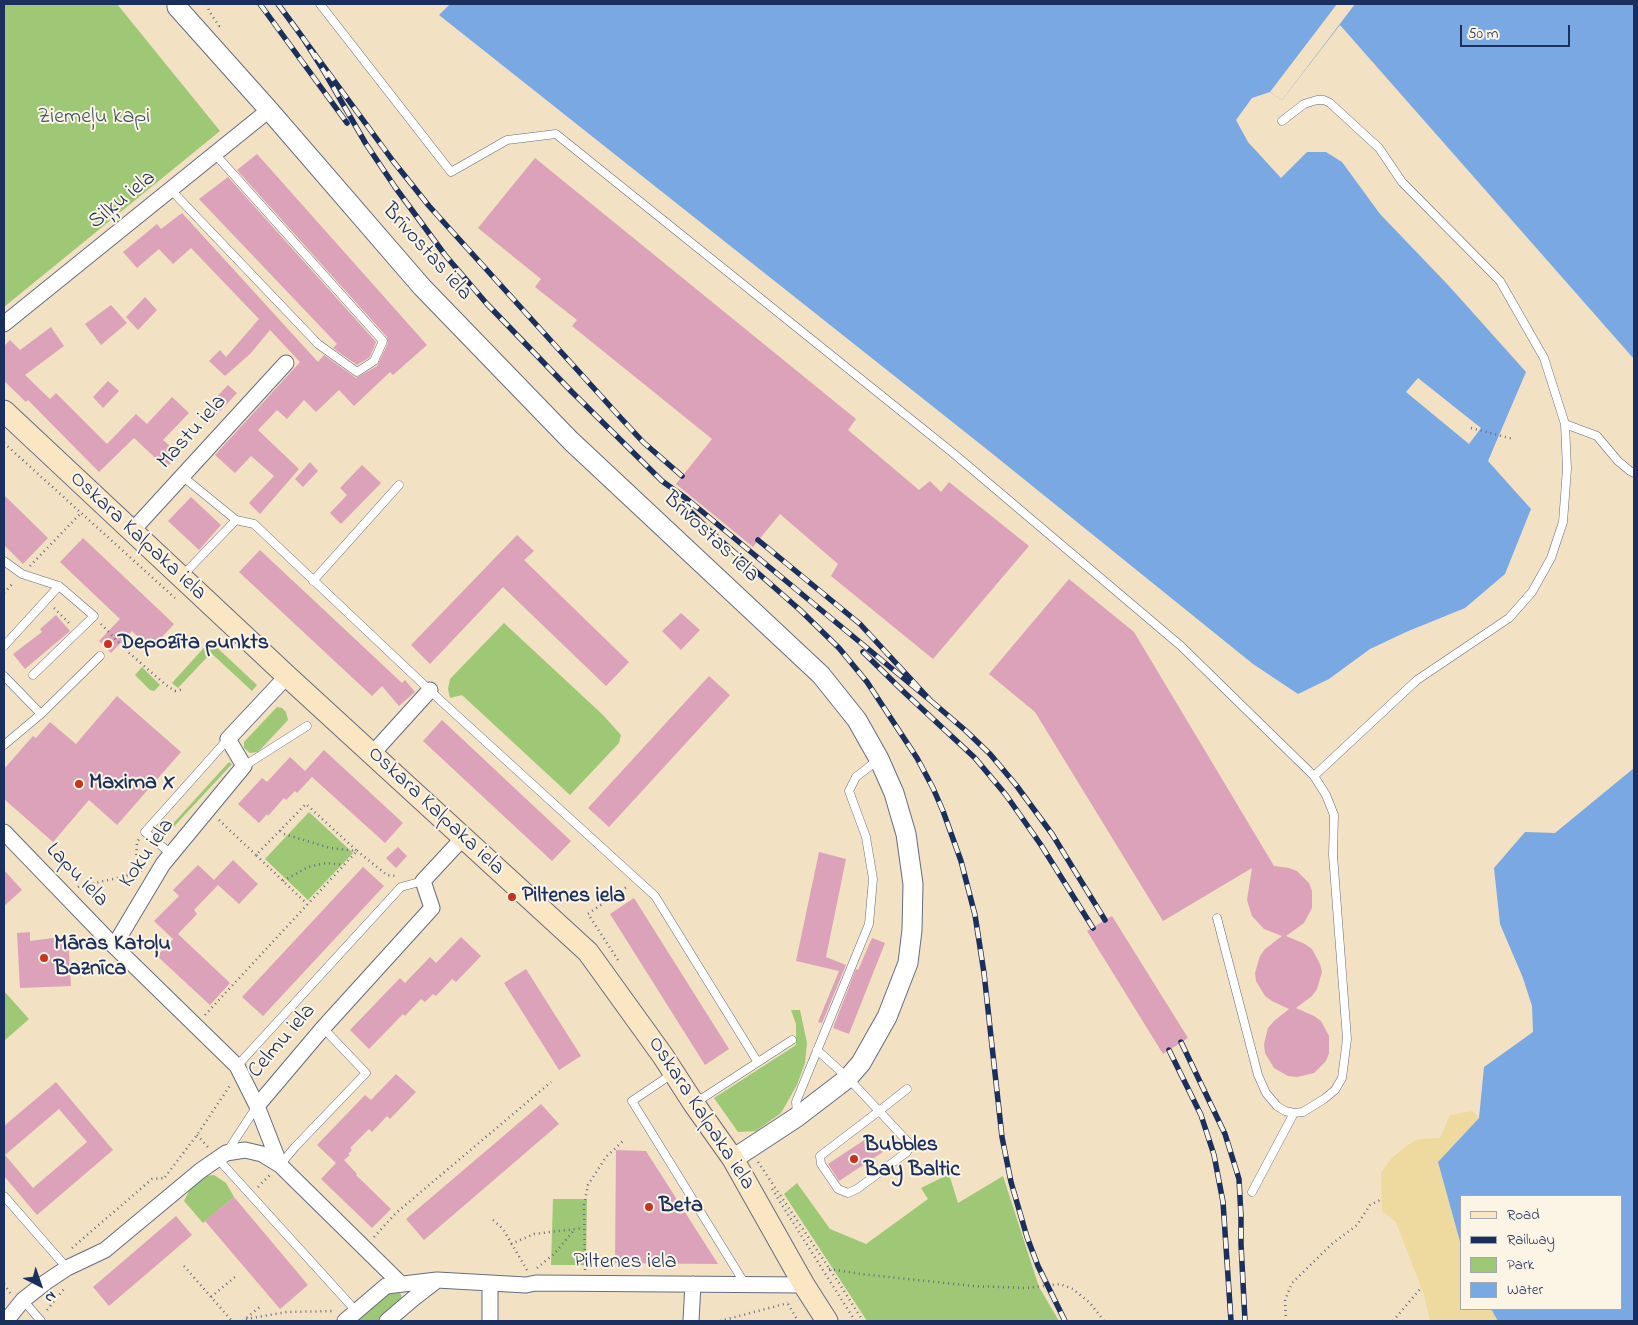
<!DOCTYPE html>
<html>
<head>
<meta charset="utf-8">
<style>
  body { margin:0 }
  #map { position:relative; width:1638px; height:1325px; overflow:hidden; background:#f2e1c3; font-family:"Indie Flower",sans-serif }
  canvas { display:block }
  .frame { position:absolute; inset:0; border:5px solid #1b2f5e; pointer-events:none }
  .legend { position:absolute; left:1460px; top:1195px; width:162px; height:115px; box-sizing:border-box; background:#fcf5e5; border:1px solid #a2a6af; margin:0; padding:6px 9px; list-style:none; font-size:15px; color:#1b2f5e }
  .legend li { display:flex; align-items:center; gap:10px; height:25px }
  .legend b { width:25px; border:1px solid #a2a6af }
  .north { position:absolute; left:15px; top:1260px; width:50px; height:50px; -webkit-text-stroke:4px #fcf5e5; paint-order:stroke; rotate:139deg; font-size:14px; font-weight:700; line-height:20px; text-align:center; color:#1b2f5e }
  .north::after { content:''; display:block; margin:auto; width:18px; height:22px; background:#1b2f5e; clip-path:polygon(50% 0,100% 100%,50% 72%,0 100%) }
  .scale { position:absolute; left:1460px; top:25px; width:110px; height:22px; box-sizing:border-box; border:2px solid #1b2f5e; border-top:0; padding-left:6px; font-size:15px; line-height:18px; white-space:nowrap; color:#1b2f5e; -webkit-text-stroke:4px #fcf5e5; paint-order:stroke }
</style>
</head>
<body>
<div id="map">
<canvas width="1638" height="1325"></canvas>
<div class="frame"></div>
<ul class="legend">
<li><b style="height:6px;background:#fbe6c4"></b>Road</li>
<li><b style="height:6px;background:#1b2f5e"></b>Railway</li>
<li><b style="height:14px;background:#9ec875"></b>Park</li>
<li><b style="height:14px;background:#7aa8e3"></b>Water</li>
</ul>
<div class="north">N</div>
<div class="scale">50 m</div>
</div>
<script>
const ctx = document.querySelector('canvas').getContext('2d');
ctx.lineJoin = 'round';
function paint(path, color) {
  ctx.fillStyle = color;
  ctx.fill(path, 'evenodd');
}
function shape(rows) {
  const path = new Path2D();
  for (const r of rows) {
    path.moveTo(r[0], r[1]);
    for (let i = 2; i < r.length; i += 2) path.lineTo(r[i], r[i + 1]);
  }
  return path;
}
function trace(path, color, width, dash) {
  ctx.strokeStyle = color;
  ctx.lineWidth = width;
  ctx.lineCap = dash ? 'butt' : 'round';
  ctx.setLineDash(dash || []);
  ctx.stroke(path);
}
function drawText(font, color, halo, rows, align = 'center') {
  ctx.font = font + ' "Indie Flower",sans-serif';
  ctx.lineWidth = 4;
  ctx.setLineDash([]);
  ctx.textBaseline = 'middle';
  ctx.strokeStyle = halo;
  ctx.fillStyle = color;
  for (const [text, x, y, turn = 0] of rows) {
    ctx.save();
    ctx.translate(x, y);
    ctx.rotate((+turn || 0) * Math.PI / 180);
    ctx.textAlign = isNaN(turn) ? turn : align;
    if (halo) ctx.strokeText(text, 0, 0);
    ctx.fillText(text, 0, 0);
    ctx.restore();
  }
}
paint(shape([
  [4,4,117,4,220,131,4,307],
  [504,623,603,715,621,735,619,743,570,795,462,695,450,698,448,689,450,679],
  [210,641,257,685,252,691,211,653,178,688,172,683],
  [142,667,160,685,154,691,150,690,135,675],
  [277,707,282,708,286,712,288,720,258,752,250,753,244,748,244,742],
  [229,762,232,764,167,834,162,836,158,833,157,827,162,822,169,828],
  [309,812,353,853,308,900,265,859],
  [4,991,29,1019,4,1041],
  [791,1010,800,1010,807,1043,805,1063,797,1085,781,1113,756,1131,738,1132,714,1098,796,1045,796,1024],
  [949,1174,958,1203,1003,1176,1039,1287,1059,1321,867,1321,784,1194,797,1183,830,1229,866,1244,928,1199,921,1188],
  [214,1175,226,1183,234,1197,203,1223,184,1201,192,1185,204,1176],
  [553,1199,587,1199,586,1265,551,1265],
  [390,1290,396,1290,401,1294,402,1299,399,1304,379,1321,353,1321]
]), '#9ec875');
paint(shape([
  [1473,1111,1479,1118,1438,1162,1462,1249,1462,1309,1491,1309,1498,1321,1430,1321,1424,1295,1396,1222,1382,1211,1381,1173,1391,1159,1406,1146,1418,1139,1440,1138,1450,1115]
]), '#eeda9e');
paint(shape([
  [450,4,1634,4,1634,359,1340,25,1282,100,1270,92,1252,98,1236,120,1248,142,1281,178,1307,152,1326,152,1342,162,1380,214,1449,286,1526,372,1488,461,1531,509,1505,574,1465,608,1406,632,1370,649,1329,679,1298,694,1253,664,989,451,439,15],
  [1634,768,1634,1321,1498,1321,1491,1309,1622,1309,1622,1196,1462,1196,1462,1249,1438,1162,1479,1118,1484,1067,1533,1032,1532,1006,1523,978,1500,924,1494,868,1525,832,1555,833]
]), '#7aa8e3');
paint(shape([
  [1337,4,1355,4,1282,100,1270,92],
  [1418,378,1481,428,1469,444,1406,392]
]), '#f2e1c3');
paint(shape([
  [257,154,427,345,393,375,390,372,354,406,339,390,316,412,304,400,287,419,277,410,258,430,299,469,260,514,249,503,274,476,251,456,235,473,215,455,300,362,270,330,250,354,225,376,209,361,220,350,226,357,259,319,191,248,173,264,159,249,137,268,123,252,157,224,161,229,182,213,318,362,324,355,356,378,377,366,388,343,387,337,237,170],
  [535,158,856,419,848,430,919,490,930,481,941,492,949,482,1029,546,933,659,831,576,838,564,780,514,753,547,676,484,712,439,572,326,577,320,535,287,541,279,478,228],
  [228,177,376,342,370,357,357,365,333,348,337,344,199,199],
  [145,297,157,310,138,330,126,317],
  [111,305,127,323,101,345,85,324],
  [51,327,64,346,25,375,50,399,56,393,107,444,136,414,147,424,172,397,189,413,163,440,179,454,166,468,134,438,99,472,28,400,26,402,4,381,4,346,10,340,20,350],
  [108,381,119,391,103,408,93,397],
  [228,385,237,393,213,419,204,410],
  [310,462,318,471,303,487,295,479],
  [362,465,381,483,341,524,330,513,347,495,340,488],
  [4,495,48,538,23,564,4,545],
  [191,497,221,525,199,550,168,521],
  [517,535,534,551,524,560,629,662,606,686,503,587,430,664,411,645],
  [83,538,174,624,151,649,132,631,111,653,99,641,120,619,60,562],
  [260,550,402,683,405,680,415,692,399,706,382,686,372,696,239,572],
  [1069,579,1134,632,1274,866,1289,868,1297,871,1309,883,1312,891,1312,908,1304,923,1286,936,1305,944,1312,949,1320,964,1322,972,1317,989,1312,996,1296,1008,1314,1016,1321,1021,1329,1036,1329,1053,1326,1061,1314,1073,1297,1077,1288,1076,1274,1068,1265,1053,1264,1044,1268,1028,1274,1021,1289,1009,1272,1001,1265,996,1256,981,1255,973,1260,956,1265,949,1282,936,1264,929,1252,916,1247,900,1252,868,1163,921,1035,712,989,674],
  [681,613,700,630,681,650,662,631],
  [56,615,70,631,25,669,13,654,42,632,40,629],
  [709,676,730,695,609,827,588,808],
  [117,696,181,752,117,825,89,800,53,842,4,799,4,769,33,736,36,738,50,722,76,744],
  [442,720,571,841,552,861,423,741],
  [324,750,403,823,385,843,312,777,297,793,295,791,286,800,284,798,268,816,267,814,259,823,238,804,262,778,267,782,290,757,305,771],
  [398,847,407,856,396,868,386,858],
  [819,852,846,859,826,957,846,965,822,1023,818,1022,839,971,796,961],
  [233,860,258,884,239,904,218,885,194,910,197,914,178,934,230,983,210,1005,157,956,177,935,173,939,154,921,179,896,173,890,198,865,214,880],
  [363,867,384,886,263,1016,242,997],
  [4,870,22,890,4,906],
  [634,898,729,1049,705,1065,610,914],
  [1112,916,1188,1038,1163,1054,1087,931],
  [30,932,30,941,68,936,71,986,20,988,17,933],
  [461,937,481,956,456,982,452,979,436,996,433,994,425,1002,421,999,405,1016,403,1014,369,1049,350,1030,400,978,405,983,430,957,436,963],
  [872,938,885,943,849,1034,833,1028,856,969,858,970],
  [526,969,581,1056,559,1070,504,983],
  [396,1074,416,1092,390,1119,387,1116,372,1132,369,1129,350,1148,352,1150,348,1154,350,1155,344,1160,357,1174,356,1175,391,1209,372,1228,321,1179,336,1163,317,1145,365,1095,371,1100],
  [56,1082,113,1150,37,1215,4,1176,4,1126],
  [59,1109,87,1142,33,1188,5,1155],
  [541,1104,559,1124,424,1240,406,1219],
  [872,1135,883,1152,839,1181,828,1164],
  [616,1150,646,1151,718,1264,615,1263],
  [234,1197,308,1285,280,1309,205,1221],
  [176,1216,192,1235,109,1306,93,1287]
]), '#dca2b9');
const service = shape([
  [320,4,451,172,507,140,556,134,953,453,1181,646,1314,776,1326,795,1334,815,1333,855,1347,1039,1342,1078,1335,1090,1324,1099,1303,1112,1294,1113,1285,1111,1277,1106,1266,1093,1258,1075,1217,918],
  [1282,121,1304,104,1317,100,1324,100,1330,103,1379,148,1402,182,1500,281,1544,358,1565,424,1567,469,1563,522,1551,558,1532,592,1509,618,1417,680,1314,776],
  [171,190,318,344,357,372,374,361,383,341,215,154],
  [1565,424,1597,436,1618,461,1630,471,1634,473],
  [182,476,236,520,183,575],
  [236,520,254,524,440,700,655,896,757,1061],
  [4,561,22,574,59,586,94,616,33,675],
  [313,581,399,485],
  [4,646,59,586],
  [4,676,41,714],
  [4,745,41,714,100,656],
  [244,766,307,726],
  [171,854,145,832,228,739],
  [817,1050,848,1078,879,1111,908,1142,907,1152,857,1189,848,1193,838,1189,821,1164,820,1156,879,1111,907,1089],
  [237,1066,401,887,423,881],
  [672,1074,632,1101,745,1284],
  [695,1103,792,1040],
  [797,1114,796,1102,869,924,873,879,866,837,849,791,856,777,879,759],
  [227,1152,257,1106],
  [218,1159,356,1311],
  [280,1165,295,1147,366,1073,323,1028],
  [1252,1192,1294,1113],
  [4,1196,67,1268],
  [23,1300,41,1321]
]);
const minor = shape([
  [4,324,269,110],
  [132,531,286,363],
  [372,754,430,690],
  [4,832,114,946,237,1066,257,1106,280,1165],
  [114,946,163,864,244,766,228,739,287,676],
  [257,1106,323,1028,432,908,423,881,463,838],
  [490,1284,490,1321],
  [6,1321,23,1300,46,1282,67,1268,105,1250,200,1171,226,1153,245,1150,262,1154,280,1165,400,1283],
  [345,1321,386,1286,437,1280,526,1285,536,1283,804,1285],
  [387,1321,414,1298,436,1281],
  [691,1321,693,1284]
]);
const tertiary = shape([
  [177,4,177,7,269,110,422,287,571,441,821,675,857,720,879,759,894,793,906,834,913,884,912,930,908,963,887,1017,861,1063,848,1078,797,1117,733,1159]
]);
const secondary = shape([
  [4,411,287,676,588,952,663,1056,694,1104,733,1159,804,1285,827,1321]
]);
trace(service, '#666d81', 9);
trace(minor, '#666d81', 17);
trace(tertiary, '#666d81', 21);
trace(secondary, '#666d81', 23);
trace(shape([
  [207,4,209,11,219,26,218,28],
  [1471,428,1513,439],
  [4,443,175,598],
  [30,566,81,513],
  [4,593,14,582],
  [54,608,71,625],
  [101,624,128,652,166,685,175,691,184,689],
  [219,820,256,855],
  [280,831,284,834,330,848,357,851,387,875,397,876],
  [135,880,137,842,139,839],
  [283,881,308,867,326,863,344,865],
  [78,887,80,886,123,877,142,870],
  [618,960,588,914,628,886],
  [205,1015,357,851,306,804,256,855,307,904],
  [197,1135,208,1147],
  [758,1162,839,1283,863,1321],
  [165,1177,197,1135,231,1084],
  [258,1187,270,1175],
  [772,1189,855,1321],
  [493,1220,503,1229,527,1270],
  [374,1237,396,1213,551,1082],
  [511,1244,534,1234,583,1228],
  [72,1248,152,1179,164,1178],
  [184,1266,232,1321],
  [537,1268,554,1254,575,1229],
  [829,1269,861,1274,973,1286,1026,1288,1060,1284,1073,1289,1090,1303,1104,1321],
  [585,1270,584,1205,588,1185,606,1157,624,1140],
  [4,1284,11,1294],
  [211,1297,235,1277],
  [788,1304,798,1321],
  [47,1310,64,1289],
  [246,1319,287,1312,335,1311],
  [243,1321,261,1306],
  [720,1321,788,1303],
  [1286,1321,1285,1300,1292,1283,1333,1243,1357,1225,1370,1205,1382,1199],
  [1393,1321,1421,1288]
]), '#666d81', 2.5, [1, 4]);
trace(service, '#fff', 8);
trace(minor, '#fff', 15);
trace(tertiary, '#fff', 19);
trace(secondary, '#fbe6c4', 21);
const rail = shape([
  [260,4,347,123],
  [278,4,303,38],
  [682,476,643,442,619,416,429,206,393,161,303,38,325,73,366,144,395,187,445,255,487,304,572,392,662,481,687,499,931,701,860,624,758,540],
  [683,504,709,530,800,610,839,648,867,682,917,758,933,788,943,811,961,861,975,915,984,973,1002,1137,1011,1182,1027,1237,1038,1266,1065,1321],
  [863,652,905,693,975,758,1006,795,1041,845,1093,928],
  [931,701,965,730,990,754,1016,785,1052,834,1105,920],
  [1181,1042,1225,1134,1239,1179,1241,1216,1241,1244,1245,1321],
  [1169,1050,1201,1115,1214,1155,1223,1202,1231,1321]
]);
trace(rail, '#1b2f5e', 5.5);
trace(rail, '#fcf5e5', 4, [11]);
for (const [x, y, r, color] of [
  [108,644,5,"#c8321e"],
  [79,784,5,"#c8321e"],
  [512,897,5,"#c8321e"],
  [44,958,5,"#c8321e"],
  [854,1159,5,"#c8321e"],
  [649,1207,5,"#c8321e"]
]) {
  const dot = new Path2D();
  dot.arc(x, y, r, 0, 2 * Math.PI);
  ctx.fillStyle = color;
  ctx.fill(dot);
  trace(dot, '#fcf5e5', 2);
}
drawText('22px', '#3c5564', '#fcf5e5', [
  ["Ziemeļu kapi",94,118]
]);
drawText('22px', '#1b2f5e', '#fcf5e5', [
  ["Siļķu iela",123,201,-39],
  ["Brīvostas iela",426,253,48],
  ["Mastu iela",193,433,-48],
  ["Oskara Kalpaka iela",137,537,43],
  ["Brīvostas iela",710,538,43],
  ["Oskara Kalpaka iela",435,812,43],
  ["Koku iela",148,854,-55],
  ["Lapu iela",76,876,46],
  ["Celmu iela",283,1042,-49],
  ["Oskara Kalpaka iela",700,1114,57],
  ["Piltenes iela",625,1263]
]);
drawText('bold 22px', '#1b2f5e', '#fcf5e5', [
  ["Depozīta punkts",118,644],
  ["Maxima X",89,784],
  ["Piltenes iela",522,897],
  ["Māras Katoļu",54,945],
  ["Baznīca",54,970],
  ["Bubbles",864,1146],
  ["Bay Baltic",864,1171],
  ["Beta",659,1207]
], 'left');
</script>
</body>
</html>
